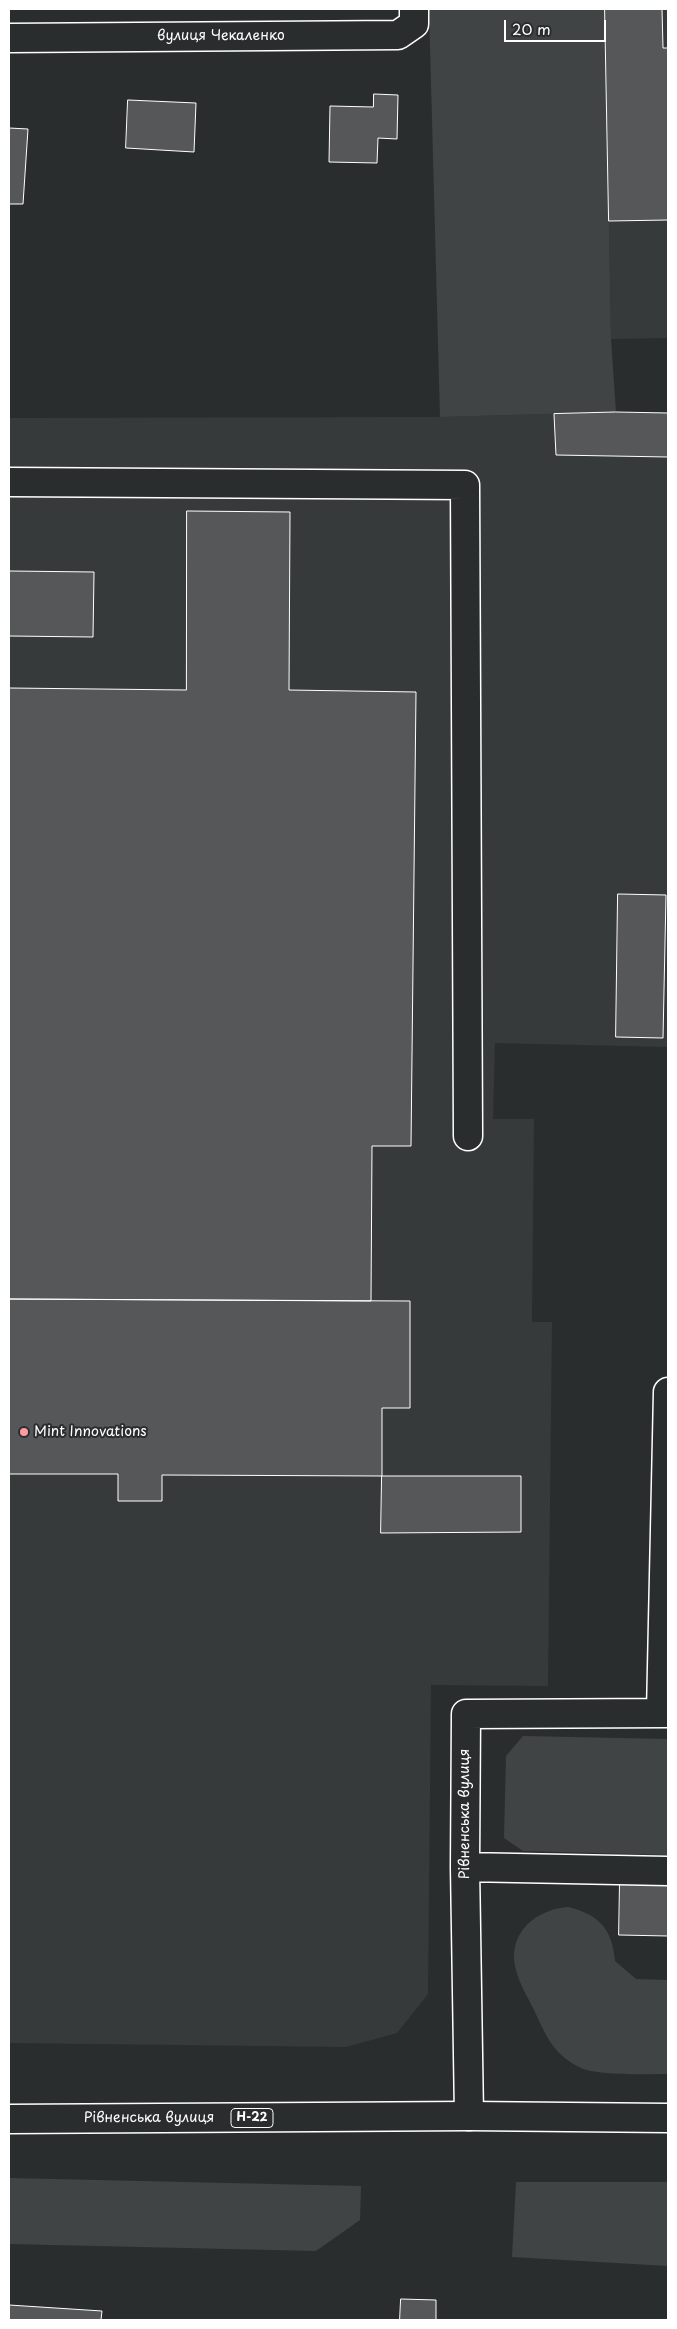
<!DOCTYPE html>
<meta charset="utf-8">
<style>
body{margin:0}
#map{position:relative;width:677px;height:2329px;overflow:hidden;background:#2a2d2e;font-family:"Playpen Sans",sans-serif}
canvas{display:block}
.frame{position:absolute;inset:0;border:10px solid #fff;pointer-events:none}
.scale{position:absolute;left:504px;top:20px;width:102px;height:22px;box-sizing:border-box;border:2px solid #fff;border-top:0;padding-left:6px;font-size:15px;line-height:18px;white-space:nowrap;color:#fff;-webkit-text-stroke:4px #2a2d2e;paint-order:stroke}
</style>
<div id="map">
<canvas width="677" height="2329"></canvas>
<div class="frame"></div>
<div class="scale">20 m</div>
</div>
<script>
const c = document.querySelector('canvas').getContext('2d');
c.lineJoin = 'round';
function fillPath(path, color) {
  c.fillStyle = color;
  c.fill(path, 'evenodd');
}
function trace(path, color, width, dash) {
  c.strokeStyle = color;
  c.lineWidth = width;
  c.lineCap = dash ? 'butt' : 'round';
  c.setLineDash(dash || []);
  c.stroke(path);
}
function label(font, color, halo, rows, align = 'center') {
  c.font = font + ' "Playpen Sans",sans-serif';
  c.lineWidth = 4;
  c.setLineDash([]);
  c.textBaseline = 'middle';
  c.strokeStyle = halo;
  c.fillStyle = color;
  for (const [text, x, y, turn = 0] of rows) {
    c.save();
    c.translate(x, y);
    c.rotate((+turn || 0) * Math.PI / 180);
    c.textAlign = isNaN(turn) ? turn : align;
    if (halo) c.strokeText(text, 0, 0);
    c.fillText(text, 0, 0);
    c.restore();
  }
}
fillPath(new Path2D(`
 M605,9H668V338L611,339Z
 M616,412L668,413V1047L495,1043L493,1119H534L532,1322H552L548,1686L431,1685L428,1994L397,2033L346,2047L9,2043V418L440,417Z`), '#373a3b');
fillPath(new Path2D(`
 M429,9H605L611,339L616,412L440,417Z
 M523,1736L668,1739V1855L523,1851L504,1838L506,1756Z
 M568,1907C600,1915 612,1929 615,1961L636,1979L668,1980V2074C648,2074 599,2076 581,2068C552,2054 546,2035 533,2008C527,1996 519,1983 516,1970C506,1934 536,1909 568,1907Z
 M9,2178L361,2186L360,2220L316,2251L9,2244Z
 M516,2182H668V2266L512,2257Z`), '#414445');
const building = new Path2D(`
 M605,9H662L663,48H668V220L609,221Z
 M374,94L398,95L397,139L378,138L377,163L329,162L330,106L373,107Z
 M128,100L196,103L194,152L126,148Z
 M9,128L28,129L23,204H9Z
 M616,412L668,413V457L556,455L554,414Z
 M187,511L290,512L289,690L416,692L411,1146H372L371,1301L9,1299V688L186,690Z
 M9,571L94,572L93,637L9,636Z
 M618,894L666,895L663,1038L616,1037Z
 M9,1299L410,1301V1408H382V1476L162,1475V1501H118V1474H9Z
 M382,1476H521V1532L381,1533Z
 M620,1878L668,1879V1936L619,1935Z
 M401,2299L436,2300V2320H400Z
 M9,2305L102,2311L101,2320H9Z`);
fillPath(building, '#555758');
trace(building, '#fff', 1);
const minor = new Path2D(`
 M9,38L398,35L414,24V9
 M9,482L465,485L468,1136
 M661,1713L668,1392
 M465,1867L668,1871
 M469,2116L465,1867L466,1714L668,1713`);
const major = new Path2D(`
 M9,2119L469,2116L668,2118`);
trace(minor, '#fff', 31);
trace(major, '#fff', 31);
trace(minor, '#2a2d2e', 28);
trace(major, '#2a2d2e', 28);
for (const [x, y, r, color] of [
 [24,1432,5,"#ff9aa2"]
]) {
  const dot = new Path2D();
  dot.arc(x, y, r, 0, 2 * Math.PI);
  c.fillStyle = color;
  c.fill(dot);
  trace(dot, '#2a2d2e', 2);
}
for (const [x, y, w] of [
 [252,2118,42]
]) {
  const box = new Path2D();
  box.roundRect(x - w / 2, y - 9.5, w, 19, 4);
  c.fillStyle = '#2a2d2e';
  c.fill(box);
  trace(box, '#fff', 1);
}
label('bold 12px', '#fff', null, [
 ["Н-22",252,2118]
]);
label('14px', '#fff', '#2a2d2e', [
 ["вулиця Чекаленко",221,36],
 ["Рівненська вулиця",465,1814,-90],
 ["Рівненська вулиця",149,2118]
]);
label('14px', '#fff', '#2a2d2e', [
 ["Mint Innovations",34,1432]
], 'left');
</script>
